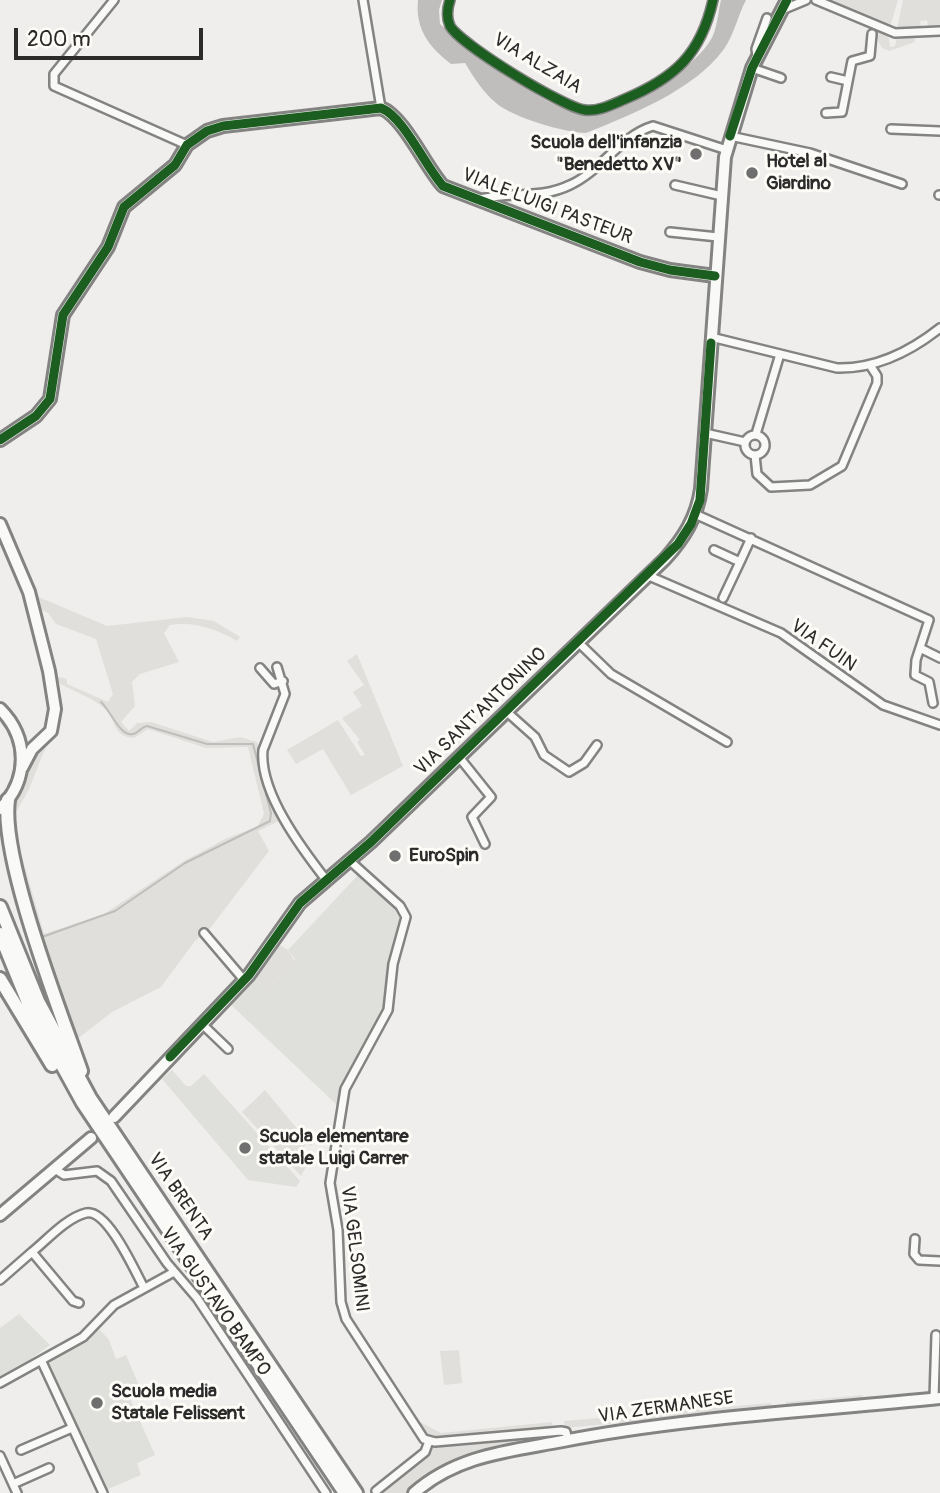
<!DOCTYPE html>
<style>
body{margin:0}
#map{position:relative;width:940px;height:1493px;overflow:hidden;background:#efeeec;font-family:Pangolin,sans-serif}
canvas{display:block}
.scale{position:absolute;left:14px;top:28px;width:189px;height:32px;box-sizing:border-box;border:4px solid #2b2b2b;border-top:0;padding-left:9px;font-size:21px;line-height:24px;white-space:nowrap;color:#2b2b2b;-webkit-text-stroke:5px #fdfcf7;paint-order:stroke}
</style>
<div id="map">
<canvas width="940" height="1493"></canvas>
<div class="scale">200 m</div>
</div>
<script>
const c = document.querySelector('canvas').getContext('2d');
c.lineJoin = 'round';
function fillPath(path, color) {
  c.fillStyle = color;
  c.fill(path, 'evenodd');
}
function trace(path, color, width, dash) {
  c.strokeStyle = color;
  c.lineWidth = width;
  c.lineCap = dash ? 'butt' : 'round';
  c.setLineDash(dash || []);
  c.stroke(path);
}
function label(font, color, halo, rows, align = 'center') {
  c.font = font + ' Pangolin,sans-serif';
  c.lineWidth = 6;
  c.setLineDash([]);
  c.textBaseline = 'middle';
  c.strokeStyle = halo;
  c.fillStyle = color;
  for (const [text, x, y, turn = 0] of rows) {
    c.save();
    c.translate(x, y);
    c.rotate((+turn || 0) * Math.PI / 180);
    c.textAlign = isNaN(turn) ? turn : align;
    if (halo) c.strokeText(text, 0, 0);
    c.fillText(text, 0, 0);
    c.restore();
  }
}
fillPath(new Path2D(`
 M358,875L394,907L400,920L391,953L384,1007L346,1076L337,1105L230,1004L255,978L267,990L280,976L283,979L295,959L288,950Z
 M172,1070L186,1086H191L204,1074L300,1181L296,1187L248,1180L162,1079Z
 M19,1314L50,1345L32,1358L34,1363L0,1380V1328Z
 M99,1329L109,1340L116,1359L126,1355L141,1390L129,1396L155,1455L137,1463L141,1475L106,1490L45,1363L81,1343Z`), '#dfdfdc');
fillPath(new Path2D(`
 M831,0H898L890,27Z
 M903,0H940V27L928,26L927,20L920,21L921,28L897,29Z
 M878,30L888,34L890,47L895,46L897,37L914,35L915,42L889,51L882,48L875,35Z
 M34,595L107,626L187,617L214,621L240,637L237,641C217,629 193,621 170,625L164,633L179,662L140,674L132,682L135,706L121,722L129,731L137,723L151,722L213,742L240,737L257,742L283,819L258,831L269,851L208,931L195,941L161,987L112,1012L76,1040L8,831L11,807L24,783L31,756L49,742C40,758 36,773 29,789C23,802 14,810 13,825L44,934L104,914L184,861L227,838L257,827L264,814L248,747L206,748L148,729L134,738C111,736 118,721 105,709C92,697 70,690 55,681V676L67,679V684L108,702L113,694L96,639L56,624L48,613L38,608Z
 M357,654L403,766L351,795L323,749L296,764L287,750L338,720L361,756L365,755L357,742L360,740L342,718L362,706L353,692L364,685L347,661Z
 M278,944L288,950L296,963L283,979L280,976L267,990L255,978Z
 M265,1090L303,1136L313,1144L311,1146L306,1144L299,1154L307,1165L301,1176L242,1112Z
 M459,1350L462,1383L444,1385L440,1351Z
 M863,1395L860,1402L786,1408V1402Z
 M771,1403L772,1409L565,1428L564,1421Z
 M420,1422L441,1433L552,1422L553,1429L434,1439L424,1435L414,1423Z
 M555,1435L463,1458L430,1475L407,1493H376L437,1445Z`), '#e0dfdc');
fillPath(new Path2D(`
 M418,0H442L439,10L440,24C453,36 466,42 479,52C505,70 542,105 573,111C614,120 688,75 710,41C717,31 718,12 721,0H746C738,15 734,35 724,49C694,90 631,115 586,133C565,133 512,117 496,103C483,92 474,78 465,63L451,64C429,47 415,29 418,0Z`), '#bfbebc');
trace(new Path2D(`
 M42,937L115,911L185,863L270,821L271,813L253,744H207L147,726C140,727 139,733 133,734C120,737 111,711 101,702`), '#bfbebc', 2);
const street = new Path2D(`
 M114,0L54,74V86L187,145
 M363,0L381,108
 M450,0C447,9 446,17 450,26C460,44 564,108 585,110C598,112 613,104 625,99C675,78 701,54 713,0
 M816,0L895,33L940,31
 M782,10L806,0
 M757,56L756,49L767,18
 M752,68L781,78
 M831,77L848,81
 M826,113L842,112L852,61L870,56L872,34
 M891,129L940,131
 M730,136L810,153L902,184
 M675,185L722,196
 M939,195H940
 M480,199C510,191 539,200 570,185C601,171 620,136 653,126L727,150
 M670,232L718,237
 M711,337L837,368C875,369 911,351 940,328
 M705,433L745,442
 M756,434L780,354
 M745 445a10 10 0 1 1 20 0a10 10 0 1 1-20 0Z
 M755,455L757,474L771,487L810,485L842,466L877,383V376L870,365
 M695,514L929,620L916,660L915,675L929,682L933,703
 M714,550L740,562L751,538
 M649,576L781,633L883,705L940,725
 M723,598L740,562
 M579,643L611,674L727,742
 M920,648L940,658
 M277,667L285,694L263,750C259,792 302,849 327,881
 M260,668L274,684L283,681
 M507,712L535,737L544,755L569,772L584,763L597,745
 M459,757L491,797L472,817L485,844
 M350,861L400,906L406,917L393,964L388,1010L345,1089L330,1183L338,1230L341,1302L346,1319L424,1439L435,1442L561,1431L566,1432L568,1440
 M204,933L244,980
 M202,1024L228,1049
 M55,1169L64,1175L97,1171L111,1181L167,1263L197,1298L326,1493
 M915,1239L914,1254L919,1260L940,1261
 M32,1252C47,1240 66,1218 86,1213C107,1208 135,1271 144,1288
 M0,1280L32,1252L73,1301L79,1303
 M42,1362L103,1493
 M0,1383L83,1337L114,1305L174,1272
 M934,1398L936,1335
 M21,1450L72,1428
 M0,1456L17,1493
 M13,1484L49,1468
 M376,1491L425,1452L429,1441`);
const secondary = new Path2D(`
 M0,440L36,416L50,399L63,315L108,247L124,207L175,165L187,145L207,131L223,126L381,108C404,117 425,166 443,186L640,262L670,270L715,276
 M0,524L29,592L49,671L55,709L51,731L32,749L22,768
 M0,709C29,738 29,780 0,809
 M114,1117L249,975L300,903L371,842L665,559C684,538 697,517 701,489L725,157L752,68L787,0
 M0,1215L91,1138
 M414,1493C457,1455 510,1451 563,1441C688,1417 814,1411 940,1398`);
const highway = new Path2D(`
 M8,800C0,858 60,1011 81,1071
 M0,907L38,1001L90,1098L356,1493
 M0,934L29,1005L83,1103L345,1493
 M0,979L52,1065`);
trace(street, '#838382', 12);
trace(secondary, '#838382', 16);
trace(highway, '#838382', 18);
trace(street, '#f9f9f7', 7);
trace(secondary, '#f9f9f7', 10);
trace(highway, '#f9f9f7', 12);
trace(new Path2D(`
 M450,0C447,9 446,17 450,26C460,44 564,108 585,110C598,112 613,104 625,99C675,78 701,54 713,0
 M730,136L752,68L787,0
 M0,440L36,416L50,399L63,315L108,247L124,207L175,165L187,145L207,131L223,126L381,108C404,117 425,166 443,186L640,262L670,270L715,276
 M170,1057L249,975L300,903L371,842L678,544L691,524L700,500L711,343`), '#1b5e20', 9);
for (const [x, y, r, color] of [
 [696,154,7,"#706f6f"],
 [752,173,7,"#706f6f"],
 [395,856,7,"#706f6f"],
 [245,1148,7,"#706f6f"],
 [97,1403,7,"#706f6f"]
]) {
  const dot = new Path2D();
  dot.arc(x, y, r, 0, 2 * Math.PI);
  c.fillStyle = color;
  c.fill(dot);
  trace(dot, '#fdfcf7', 2.5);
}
label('19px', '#2b2b2b', '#fdfcf7', [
 ["VIA ALZAIA",537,64,31],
 ["VIALE LUIGI PASTEUR",547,207,21],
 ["VIA FUIN",823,646,35],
 ["VIA SANT'ANTONINO",481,712,-44],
 ["VIA BRENTA",180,1197,56],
 ["VIA GELSOMINI",354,1249,83],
 ["VIA GUSTAVO BAMPO",215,1302,55],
 ["VIA ZERMANESE",666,1408,-8]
]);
label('bold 19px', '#2b2b2b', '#fdfcf7', [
 ["Scuola dell'infanzia",682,143,"right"],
 ["\"Benedetto XV\"",682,165,"right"],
 ["Hotel al",766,162],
 ["Giardino",766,184],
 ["EuroSpin",409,856],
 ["Scuola elementare",259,1137],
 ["statale Luigi Carrer",259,1159],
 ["Scuola media",111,1392],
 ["Statale Felissent",111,1414]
], 'left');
</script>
